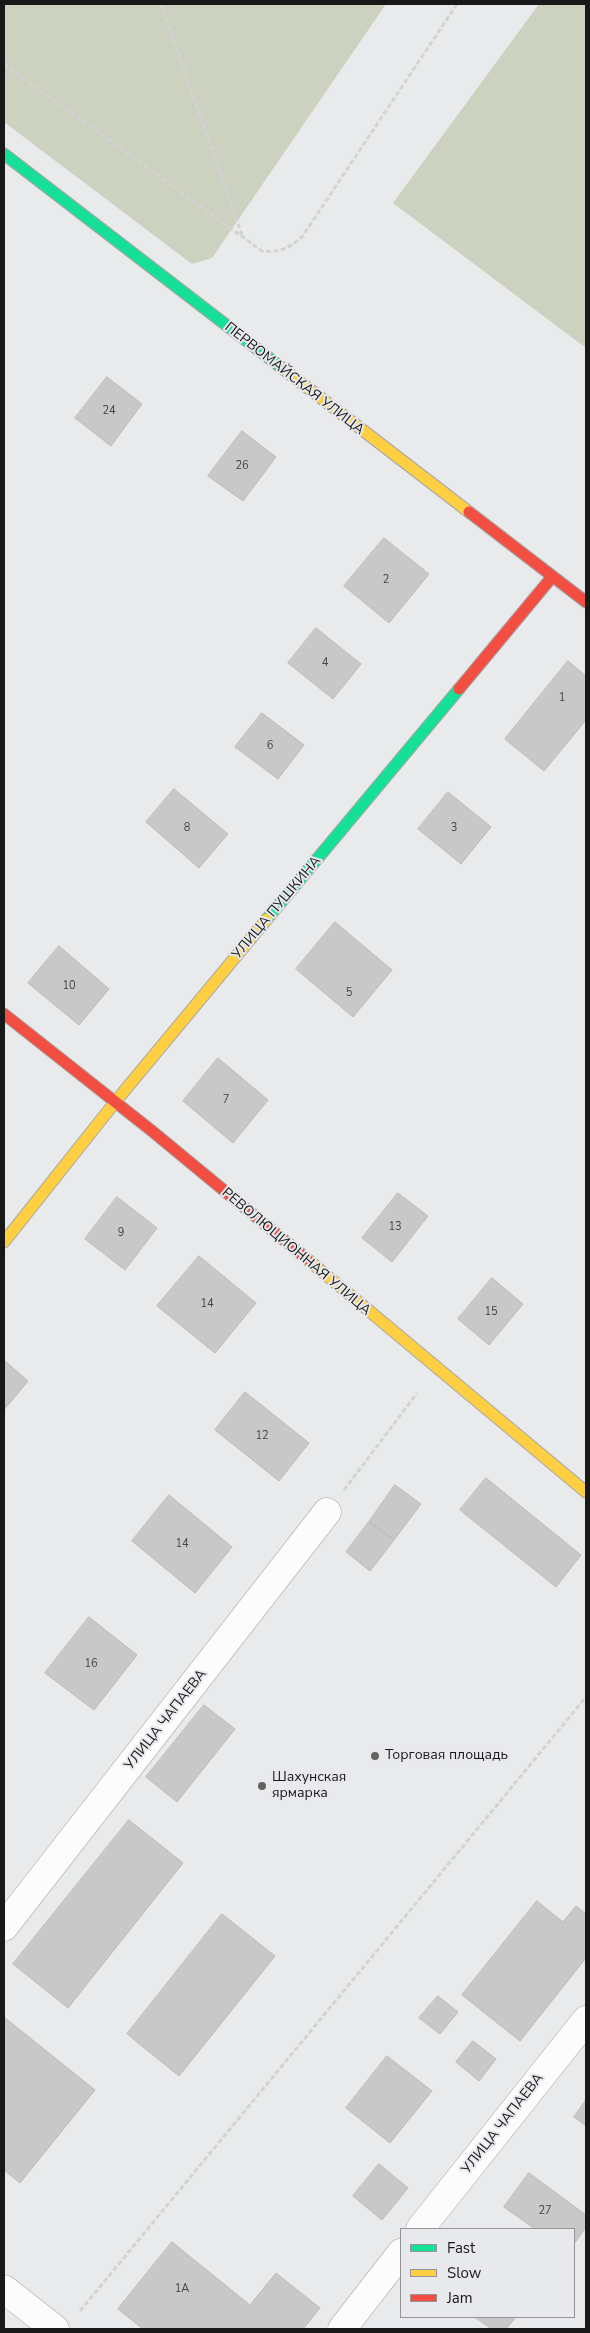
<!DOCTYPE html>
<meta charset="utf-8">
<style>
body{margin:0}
#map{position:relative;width:590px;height:2333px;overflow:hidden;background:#e9eaeb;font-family:"Nunito Sans",sans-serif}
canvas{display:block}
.frame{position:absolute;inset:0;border:5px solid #181819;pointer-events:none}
.legend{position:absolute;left:400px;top:2228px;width:175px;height:90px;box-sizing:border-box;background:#e8e9ec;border:1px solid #959598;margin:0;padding:6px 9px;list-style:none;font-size:15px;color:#181819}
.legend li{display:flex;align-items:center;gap:10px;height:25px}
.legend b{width:25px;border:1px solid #959598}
</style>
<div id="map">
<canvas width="590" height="2333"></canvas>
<div class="frame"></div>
<ul class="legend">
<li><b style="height:6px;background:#16e098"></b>Fast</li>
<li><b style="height:6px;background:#ffcf43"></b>Slow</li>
<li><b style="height:6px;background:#f24e42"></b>Jam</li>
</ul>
</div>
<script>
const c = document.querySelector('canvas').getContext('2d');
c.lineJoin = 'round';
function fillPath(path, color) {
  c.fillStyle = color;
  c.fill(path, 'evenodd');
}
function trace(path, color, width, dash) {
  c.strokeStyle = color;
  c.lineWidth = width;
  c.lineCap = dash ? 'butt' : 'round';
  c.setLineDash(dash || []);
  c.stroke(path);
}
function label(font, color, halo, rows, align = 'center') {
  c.font = font + ' "Nunito Sans",sans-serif';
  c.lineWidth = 4;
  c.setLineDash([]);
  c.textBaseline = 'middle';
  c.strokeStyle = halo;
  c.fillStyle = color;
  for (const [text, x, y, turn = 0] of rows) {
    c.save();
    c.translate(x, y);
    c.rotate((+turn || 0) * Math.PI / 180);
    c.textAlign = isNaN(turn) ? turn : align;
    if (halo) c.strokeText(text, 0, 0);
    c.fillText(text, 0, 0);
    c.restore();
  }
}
fillPath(new Path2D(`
 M4,4H386L212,258L192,264L4,122Z
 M539,4H586V348L393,203Z`), '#ccd1c0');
const building = new Path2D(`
 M107,377L142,404L111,446L75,418Z
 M242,431L276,457L243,501L208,476Z
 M384,538L429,574L389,623L344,586Z
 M316,628L361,664L333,699L288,663Z
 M568,661L586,676V720L544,771L505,739Z
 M262,713L304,745L278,779L235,747Z
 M174,789L228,834L199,868L146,822Z
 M448,792L491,827L461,864L418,829Z
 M335,922L392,970L353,1017L296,969Z
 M59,946L109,989L79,1025L28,983Z
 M218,1058L268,1100L233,1143L183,1101Z
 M398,1193L428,1216L392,1262L362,1238Z
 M117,1197L157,1228L125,1270L85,1239Z
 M199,1256L256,1303L215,1353L157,1306Z
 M492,1278L523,1304L489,1345L458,1319Z
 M4,1360L28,1381L4,1410Z
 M245,1392L309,1443L279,1481L215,1430Z
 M486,1478L581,1555L556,1587L460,1510Z
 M395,1485L421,1504L394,1540L369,1522Z
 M169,1495L232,1547L195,1593L132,1541Z
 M369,1522L394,1540L370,1571L346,1552Z
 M89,1617L137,1655L94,1710L45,1673Z
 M204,1705L235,1729L177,1802L146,1777Z
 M129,1820L183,1863L68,2008L13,1964Z
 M537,1901L563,1922L576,1906L586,1914V1958L520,2041L462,1995Z
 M222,1914L275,1956L179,2076L127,2034Z
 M438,1996L458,2012L440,2034L419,2018Z
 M4,2017L95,2090L20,2183L4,2170Z
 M473,2041L496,2059L479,2081L456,2062Z
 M387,2056L432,2091L390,2143L346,2108Z
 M586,2100V2126L574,2117Z
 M379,2164L408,2188L382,2220L353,2196Z
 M529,2173L586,2215V2227L574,2244V2229H535L504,2207Z
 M172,2242L250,2305L276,2273L320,2308L303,2329H143L118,2309Z
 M475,2317H516L506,2329H492Z`);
fillPath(building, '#c8c8c9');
trace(building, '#bababb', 1);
const street = new Path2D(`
 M4,1927L327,1512
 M420,2229L586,2020
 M4,2289L55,2329
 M342,2329L401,2253`);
const fast = new Path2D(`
 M4,154L282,368
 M267,919L459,689`);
const slow = new Path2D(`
 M282,368L469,512
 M4,1242L116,1101L267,919
 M307,1259L586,1492`);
const jam = new Path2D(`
 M469,512L586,602
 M459,689L552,577
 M4,1014L152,1131L307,1259`);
trace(street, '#a6a7a8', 29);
trace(fast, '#a6a7a8', 13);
trace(slow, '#a6a7a8', 13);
trace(jam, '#a6a7a8', 13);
trace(new Path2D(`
 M161,4L242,235
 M4,64L262,251C280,253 289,248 302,237L457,4
 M344,1490L417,1393
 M80,2311L586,1697`), '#d2d3d3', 3, [5, 2.5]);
trace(street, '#fcfcfc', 28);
trace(fast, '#16e098', 11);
trace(slow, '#ffcf43', 11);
trace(jam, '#f24e42', 11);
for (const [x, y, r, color] of [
 [375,1756,5,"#616262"],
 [262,1786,5,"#616262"]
]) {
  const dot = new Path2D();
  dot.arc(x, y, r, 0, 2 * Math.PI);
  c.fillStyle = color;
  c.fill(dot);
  trace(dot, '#e8e9ec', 2);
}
label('11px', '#444445', null, [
 ["24",109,411],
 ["26",242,466],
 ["2",386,580],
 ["4",325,663],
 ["1",562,698],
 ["6",270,746],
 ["8",187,828],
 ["3",454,828],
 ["10",69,986],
 ["5",349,993],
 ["7",226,1100],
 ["13",395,1227],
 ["9",121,1233],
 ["14",207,1304],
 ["15",491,1312],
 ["12",262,1436],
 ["14",182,1544],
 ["16",91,1664],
 ["27",545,2211],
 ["1А",182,2289]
]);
label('14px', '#181819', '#e8e9ec', [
 ["ПЕРВОМАЙСКАЯ УЛИЦА",294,379,38],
 ["УЛИЦА ПУШКИНА",277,908,-50],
 ["РЕВОЛЮЦИОННАЯ УЛИЦА",296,1252,40],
 ["УЛИЦА ЧАПАЕВА",166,1720,-52],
 ["УЛИЦА ЧАПАЕВА",503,2124,-52]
]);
label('14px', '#181819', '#e8e9ec', [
 ["Торговая площадь",385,1756],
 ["Шахунская",272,1778],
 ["ярмарка",272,1794]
], 'left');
</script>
